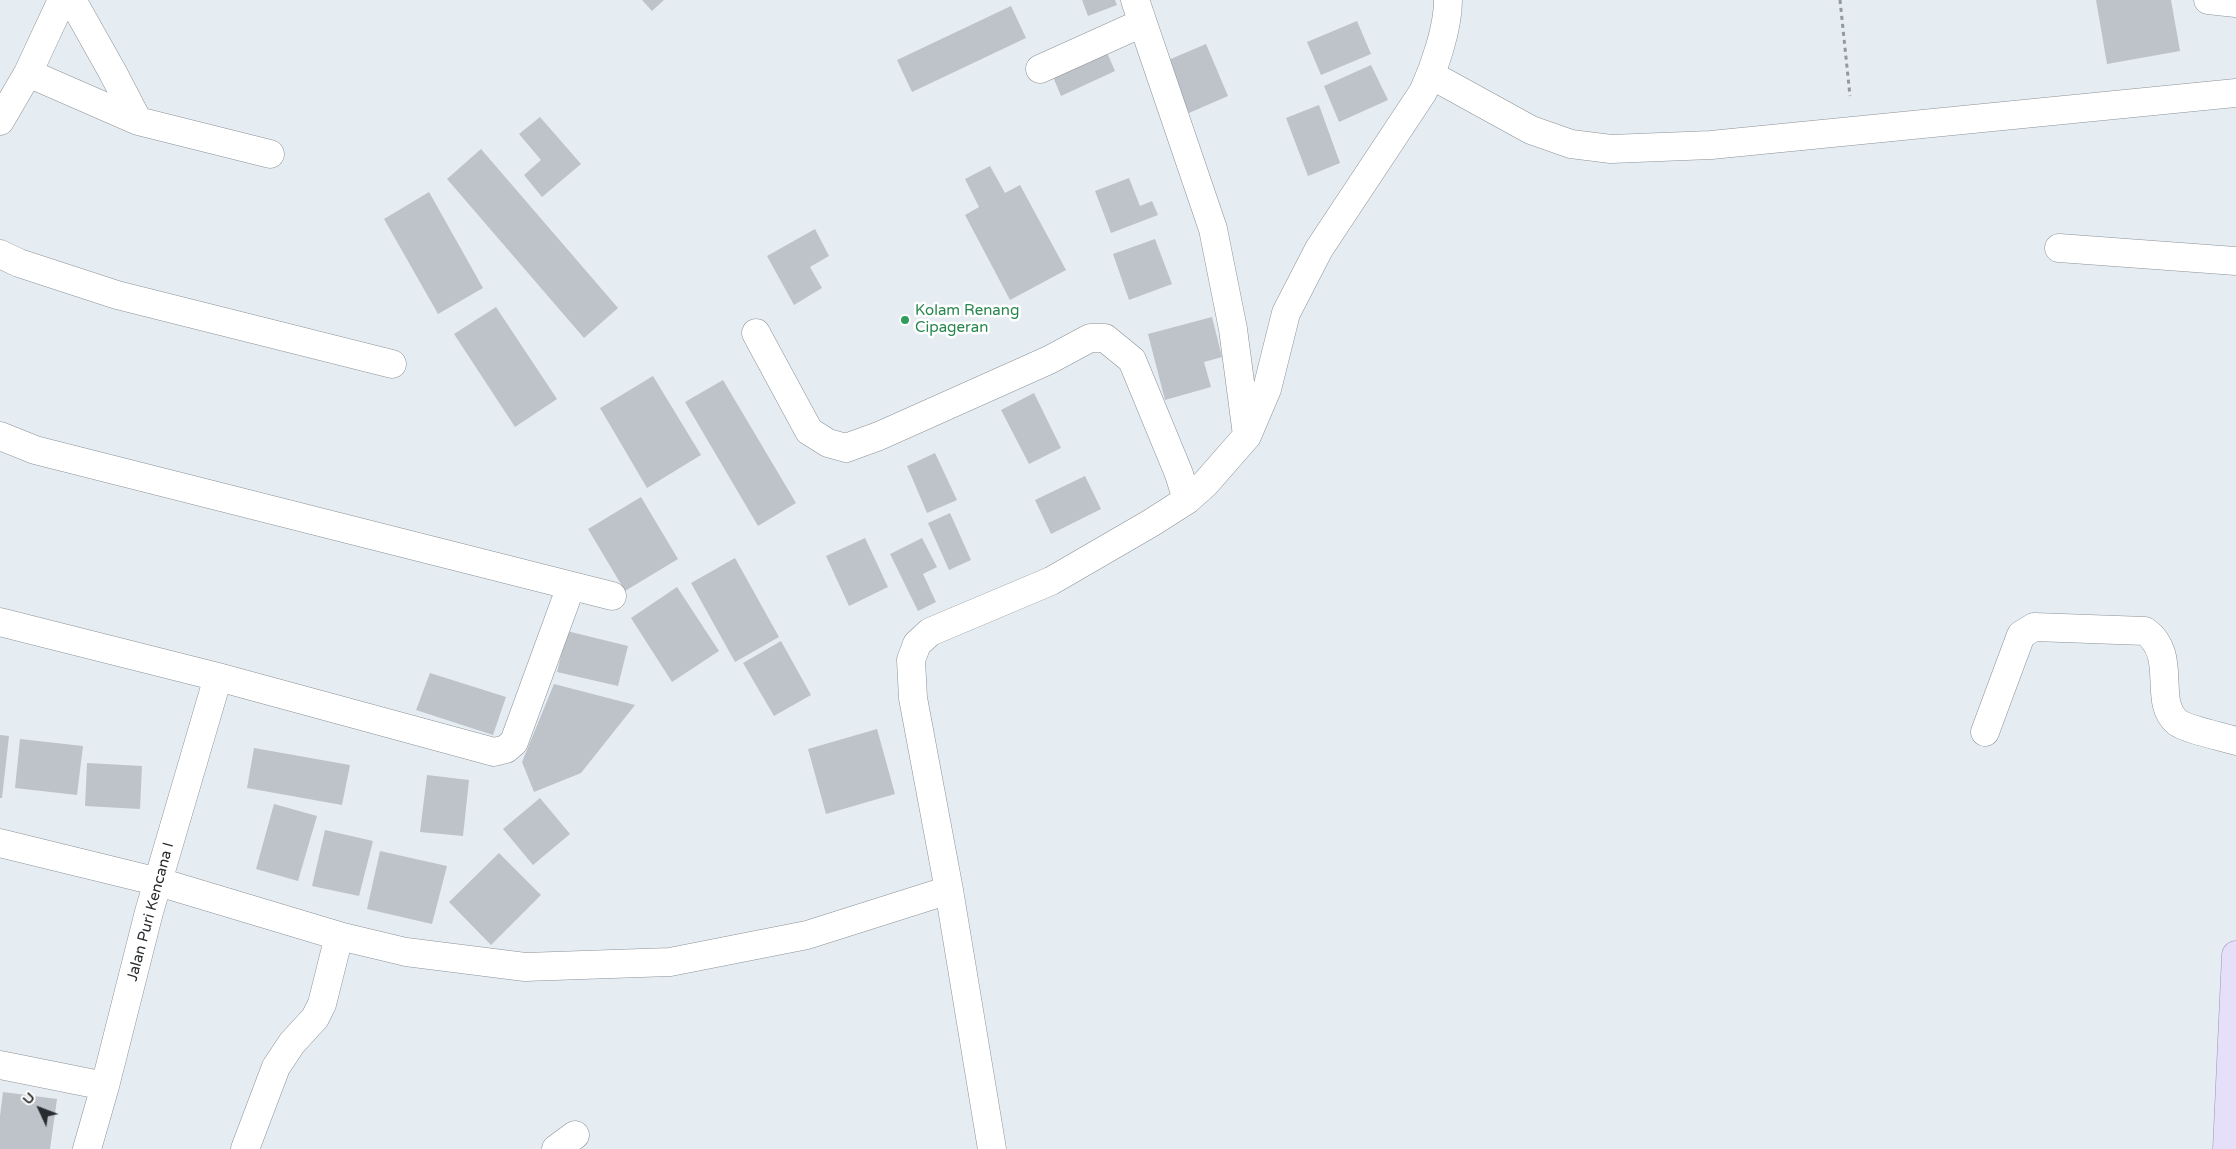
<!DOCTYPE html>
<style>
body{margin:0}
#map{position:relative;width:2236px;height:1149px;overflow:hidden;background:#e6edf2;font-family:"Varela Round",sans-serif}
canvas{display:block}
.north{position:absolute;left:15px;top:1084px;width:50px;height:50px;-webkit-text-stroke:4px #fff;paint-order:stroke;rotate:313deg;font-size:14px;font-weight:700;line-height:20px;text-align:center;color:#292c2e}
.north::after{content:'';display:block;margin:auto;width:18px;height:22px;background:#292c2e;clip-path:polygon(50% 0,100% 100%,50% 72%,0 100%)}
</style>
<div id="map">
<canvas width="2236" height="1149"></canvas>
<div class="north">U</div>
</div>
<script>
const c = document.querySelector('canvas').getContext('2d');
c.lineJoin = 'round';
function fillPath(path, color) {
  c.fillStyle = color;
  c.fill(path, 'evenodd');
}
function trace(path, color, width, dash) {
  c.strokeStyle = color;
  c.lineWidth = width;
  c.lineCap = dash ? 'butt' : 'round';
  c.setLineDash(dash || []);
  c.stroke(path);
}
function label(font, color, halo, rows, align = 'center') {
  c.font = font + ' "Varela Round",sans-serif';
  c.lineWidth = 5;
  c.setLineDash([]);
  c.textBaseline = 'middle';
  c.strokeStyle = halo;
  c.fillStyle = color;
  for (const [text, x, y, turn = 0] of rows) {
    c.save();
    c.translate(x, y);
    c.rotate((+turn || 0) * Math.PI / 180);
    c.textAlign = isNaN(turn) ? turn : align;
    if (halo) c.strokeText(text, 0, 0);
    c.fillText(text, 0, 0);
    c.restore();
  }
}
fillPath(new Path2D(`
 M642,0H664L652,11Z
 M1082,0H1115L1117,5L1088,16Z
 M2096,0H2171L2180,51L2107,64Z
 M1011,6L1026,38L912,92L897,60Z
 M1357,21L1371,54L1321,75L1307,42Z
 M1206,44L1228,96L1189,113L1166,61Z
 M1105,48L1115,71L1061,96L1051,72Z
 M1371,65L1388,100L1339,122L1324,86Z
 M1319,105L1340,163L1308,176L1286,118Z
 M540,117L581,164L542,197L524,175L541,160L519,134Z
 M481,149L618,308L584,338L447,179Z
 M990,166L1005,193L1020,185L1066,270L1010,300L965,215L979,207L965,179Z
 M1129,178L1140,206L1152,201L1158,215L1111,233L1095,191Z
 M429,192L483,288L438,314L384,219Z
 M815,229L829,256L810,267L822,288L794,305L767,256Z
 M1155,239L1172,284L1129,300L1113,254Z
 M496,307L557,399L515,427L454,334Z
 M1212,317L1222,357L1204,362L1211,387L1165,400L1148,334Z
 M653,376L701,455L647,488L600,408Z
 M723,380L796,503L758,526L685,402Z
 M1034,393L1061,448L1029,464L1001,410Z
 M935,453L957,500L927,513L907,466Z
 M1085,476L1101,509L1051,534L1035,500Z
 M641,497L678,559L625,591L588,529Z
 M950,513L971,560L949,570L928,523Z
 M865,538L888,587L849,606L826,556Z
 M922,538L937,567L923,574L936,602L918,611L890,554Z
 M735,558L779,637L735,662L691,583Z
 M677,587L719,651L672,682L631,618Z
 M567,631L628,646L618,686L557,672Z
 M781,641L811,695L774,716L743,663Z
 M430,673L506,697L493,735L416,710Z
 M554,684L635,705L581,773L534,792L522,762Z
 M877,729L895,794L826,814L808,749Z
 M0,735L9,736L2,798H0Z
 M20,739L83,746L77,795L15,788Z
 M254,748L350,765L342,805L247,788Z
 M87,763L142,766L140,809L85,806Z
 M427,775L469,780L463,836L420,832Z
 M540,798L570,834L533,865L503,829Z
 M274,804L317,816L298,881L256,869Z
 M325,830L373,841L359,896L312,886Z
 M380,851L447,866L432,924L367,909Z
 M499,853L541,895L491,945L449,902Z
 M3,1092L57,1099L50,1149H0V1116Z`), '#bdc3c8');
const minor = new Path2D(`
 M72,0L112,71L138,121
 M1135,0L1213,229L1233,329L1247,435
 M2208,0L2236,3
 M1040,69L1142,23
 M28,73L138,121L270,154
 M1431,75L1531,130L1571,144L1611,149L1711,145L2236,93
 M0,121L28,73L62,0
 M2059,248L2236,261
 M0,254L19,263L117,295L392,364
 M756,333L809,431L828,443L846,448L879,436L1049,360L1090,338H1105L1132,360L1179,474L1187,500
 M0,436L35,450L612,596
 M0,622L218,677L494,752L506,749L514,742L571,586
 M1985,732L2021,635L2034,627L2145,631C2179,655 2152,701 2177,722C2185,729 2224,737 2236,741
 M0,843L159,882L339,936L406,952L525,967L670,962L807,935L949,890
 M0,1065L105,1086
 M87,1149L105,1086L149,912L218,677
 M245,1149L276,1067L292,1043L315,1018L322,1004L339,936
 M556,1149L575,1135
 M992,1149L949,890L913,698L911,660L917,644L930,632L1051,581L1151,523L1187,500L1205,484L1247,436L1267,389L1286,313L1319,249L1423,92C1435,66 1448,28 1448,0`);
const major = new Path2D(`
 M2227,1149L2236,955`);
trace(minor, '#8b9196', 29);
trace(major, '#9992b0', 29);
trace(new Path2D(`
 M1840,0L1850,96`), '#93989b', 3, [4, 4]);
trace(minor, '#fff', 28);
trace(major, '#e6dffa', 28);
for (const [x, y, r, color] of [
 [905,320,5,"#2e9e5b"]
]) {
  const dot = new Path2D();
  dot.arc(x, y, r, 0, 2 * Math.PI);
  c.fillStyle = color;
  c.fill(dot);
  trace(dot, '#fff', 2);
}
label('15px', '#27864d', '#fff', [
 ["Kolam Renang",915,311],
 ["Cipageran",915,328]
], 'left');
label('15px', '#292c2e', '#fff', [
 ["Jalan Puri Kencana I",151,912,-75]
]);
</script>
